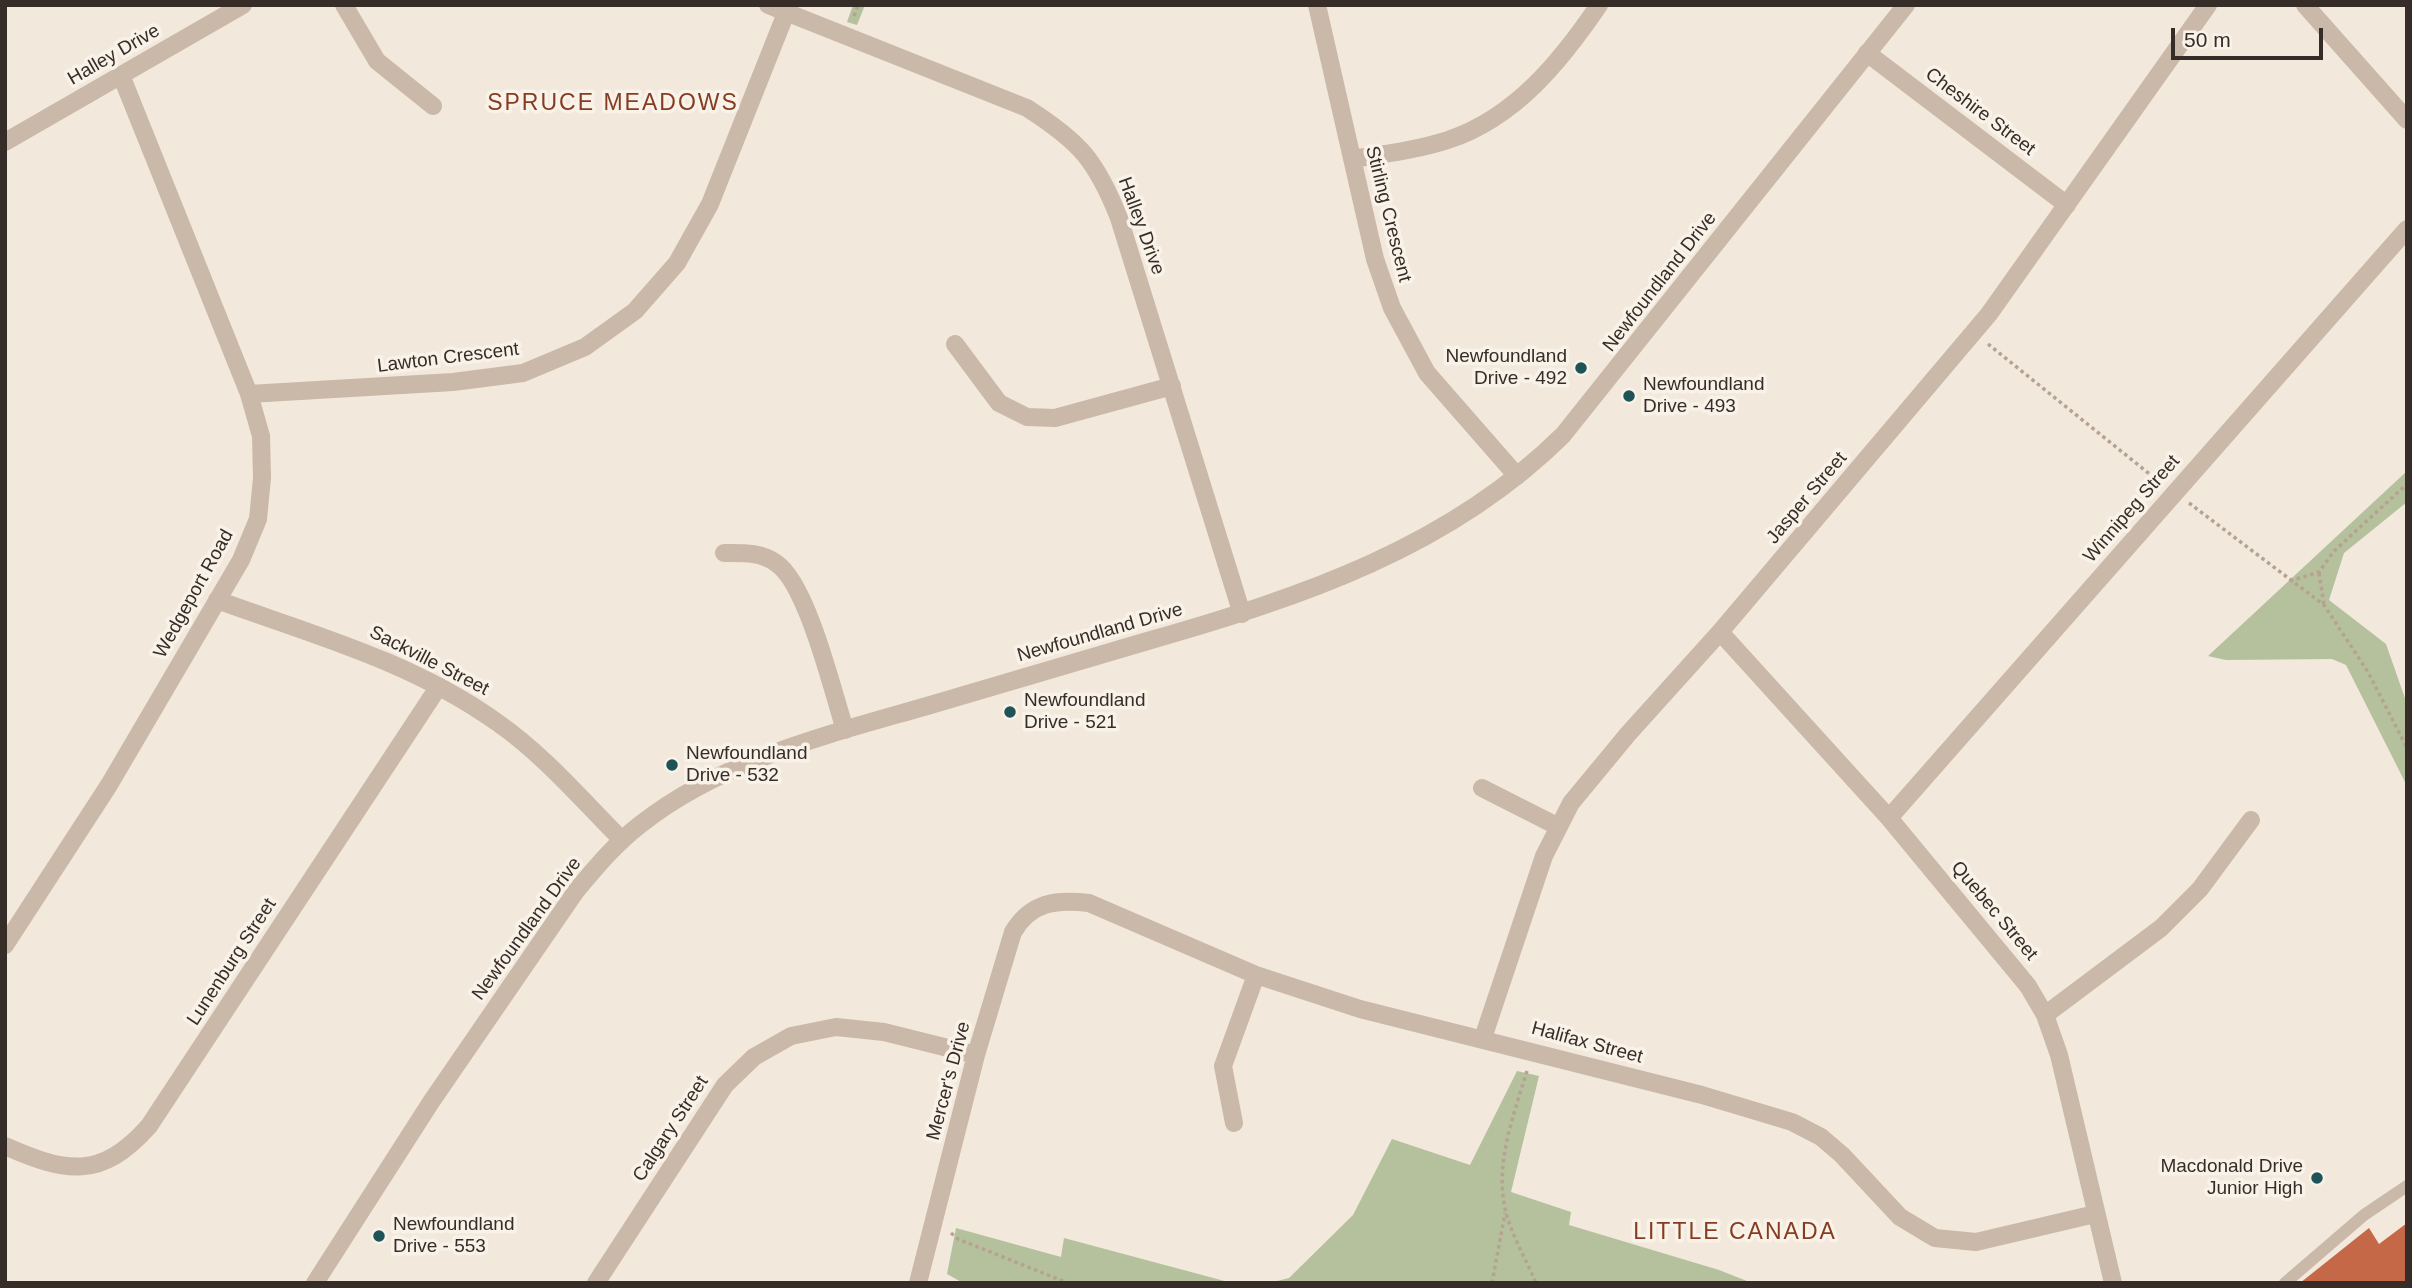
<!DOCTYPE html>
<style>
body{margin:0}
#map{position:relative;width:2412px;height:1288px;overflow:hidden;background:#f2e8dc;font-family:Helvetica,sans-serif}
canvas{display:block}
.frame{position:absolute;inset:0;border:7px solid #372d28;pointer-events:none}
.scale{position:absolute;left:2171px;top:28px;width:152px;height:32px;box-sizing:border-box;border:4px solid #372d28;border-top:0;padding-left:9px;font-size:21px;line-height:24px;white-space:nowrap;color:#372d28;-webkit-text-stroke:5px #f9f2e8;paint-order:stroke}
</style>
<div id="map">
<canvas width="2412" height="1288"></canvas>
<div class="frame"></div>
<div class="scale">50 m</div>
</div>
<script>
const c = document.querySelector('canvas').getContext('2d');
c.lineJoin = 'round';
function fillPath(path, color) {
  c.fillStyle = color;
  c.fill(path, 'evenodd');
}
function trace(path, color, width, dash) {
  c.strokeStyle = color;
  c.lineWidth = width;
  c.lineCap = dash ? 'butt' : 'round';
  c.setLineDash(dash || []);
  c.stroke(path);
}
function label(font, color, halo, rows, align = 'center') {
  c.font = font + ' Helvetica,sans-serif';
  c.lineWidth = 7;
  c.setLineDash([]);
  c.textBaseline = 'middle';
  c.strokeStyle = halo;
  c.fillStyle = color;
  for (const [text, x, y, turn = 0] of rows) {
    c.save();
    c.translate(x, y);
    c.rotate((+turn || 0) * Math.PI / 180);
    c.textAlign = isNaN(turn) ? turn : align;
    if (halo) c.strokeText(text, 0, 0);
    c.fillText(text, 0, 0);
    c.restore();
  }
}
fillPath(new Path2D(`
 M853,5H865L857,25L847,22Z
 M2407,471V502L2344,553L2329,600L2386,644L2407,704V786L2346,665L2332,659L2226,660L2208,656Z
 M1517,1071L1539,1076L1511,1192L1571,1212L1569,1225L1719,1270L1752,1283H1269L1289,1278L1353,1215L1392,1139L1470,1165Z
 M956,1228L1061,1257L1064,1238L1232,1283H963L947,1274Z`), '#b4c19c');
fillPath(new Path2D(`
 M2407,1223V1283H2300L2369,1228L2379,1244Z`), '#c56847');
trace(new Path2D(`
 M854,16L858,5
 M1988,344L2157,480
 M2189,503L2324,605L2368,672L2407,748
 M2319,573L2324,605
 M2290,581L2319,572L2334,551L2407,484
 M1527,1071C1514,1114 1495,1162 1505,1208C1510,1233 1526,1259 1536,1283
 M951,1233L958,1239L1068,1283
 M1492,1283L1505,1213`), '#b6a292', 3.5, [3.5, 3.5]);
trace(new Path2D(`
 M2285,1283L2364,1215L2407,1186`), '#cab8a8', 12);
trace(new Path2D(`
 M344,5L377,61L433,106
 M768,5L1027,108C1080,142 1096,160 1119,218L1242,614
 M1317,5L1375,259L1392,308L1427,373L1517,476
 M2305,5L2407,120
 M1867,53L2067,205
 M5,142L243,5
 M1352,159C1384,154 1417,150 1448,140C1515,118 1561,61 1599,5
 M955,344L999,403L1027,417L1055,418L1172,386
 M249,394L453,382L523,373L585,347L635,311L677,263L710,204L786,13
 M724,553C743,553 761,552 776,563C807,583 833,692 845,730
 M217,600C314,635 413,662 498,723C544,755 583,801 622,840
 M1720,632L1889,818L2028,986L2045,1015L2059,1055L2113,1283
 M1482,788L1557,826
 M1889,818L2407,229
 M5,945L109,785L241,560L258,519L262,478L261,436L249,394L121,75
 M2045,1015L2161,928L2200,889L2251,820
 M1483,1038L1544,856L1571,803L1628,734L1720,632L1989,314L2208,5
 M1234,1123L1223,1066L1256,975
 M5,1146C66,1173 101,1180 149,1126L439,686
 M596,1283L725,1085L754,1057L791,1036L836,1027L884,1032L976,1055
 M918,1283L976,1055L1013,932C1031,902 1056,899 1089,903L1256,975L1360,1009L1702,1095L1792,1122L1821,1137L1842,1155L1900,1217L1935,1238L1976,1242L2095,1214`), '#cab8a8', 18);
trace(new Path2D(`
 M315,1283L431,1102L576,891C596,867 616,843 641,824C722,760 830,734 927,706C1001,684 1076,662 1151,640C1301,597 1449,548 1563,435L1906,5`), '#cab8a8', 18);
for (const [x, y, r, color] of [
 [1581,368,7,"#1e5358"],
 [1629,396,7,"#1e5358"],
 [1010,712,7,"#1e5358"],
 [672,765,7,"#1e5358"],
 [2317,1178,7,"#1e5358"],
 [379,1236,7,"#1e5358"]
]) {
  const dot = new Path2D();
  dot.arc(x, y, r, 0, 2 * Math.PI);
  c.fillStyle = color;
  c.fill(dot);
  trace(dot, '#f9f2e8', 2.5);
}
label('19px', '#372d28', '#f9f2e8', [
 ["Halley Drive",114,55,-30],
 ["Cheshire Street",1980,112,37],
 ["Stirling Crescent",1388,214,76],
 ["Halley Drive",1141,226,70],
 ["Newfoundland Drive",1660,282,-52],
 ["Lawton Crescent",448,358,-7],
 ["Jasper Street",1807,498,-50],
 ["Winnipeg Street",2132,509,-49],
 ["Wedgeport Road",194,594,-61],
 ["Newfoundland Drive",1100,633,-16],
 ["Sackville Street",429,661,27],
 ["Quebec Street",1994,911,50],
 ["Newfoundland Drive",527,929,-54],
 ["Lunenburg Street",232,962,-57],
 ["Halifax Street",1587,1043,15],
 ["Mercer's Drive",949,1081,-75],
 ["Calgary Street",671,1129,-57]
]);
label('19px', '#372d28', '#f9f2e8', [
 ["Newfoundland",1567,357,"right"],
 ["Drive - 492",1567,379,"right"],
 ["Newfoundland",1643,385],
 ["Drive - 493",1643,407],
 ["Newfoundland",1024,701],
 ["Drive - 521",1024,723],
 ["Newfoundland",686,754],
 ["Drive - 532",686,776],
 ["Macdonald Drive",2303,1167,"right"],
 ["Junior High",2303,1189,"right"],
 ["Newfoundland",393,1225],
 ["Drive - 553",393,1247]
], 'left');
c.letterSpacing = '2px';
label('23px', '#853c21', '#f9f2e8', [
 ["SPRUCE MEADOWS",613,104],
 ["LITTLE CANADA",1735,1233]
]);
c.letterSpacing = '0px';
</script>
